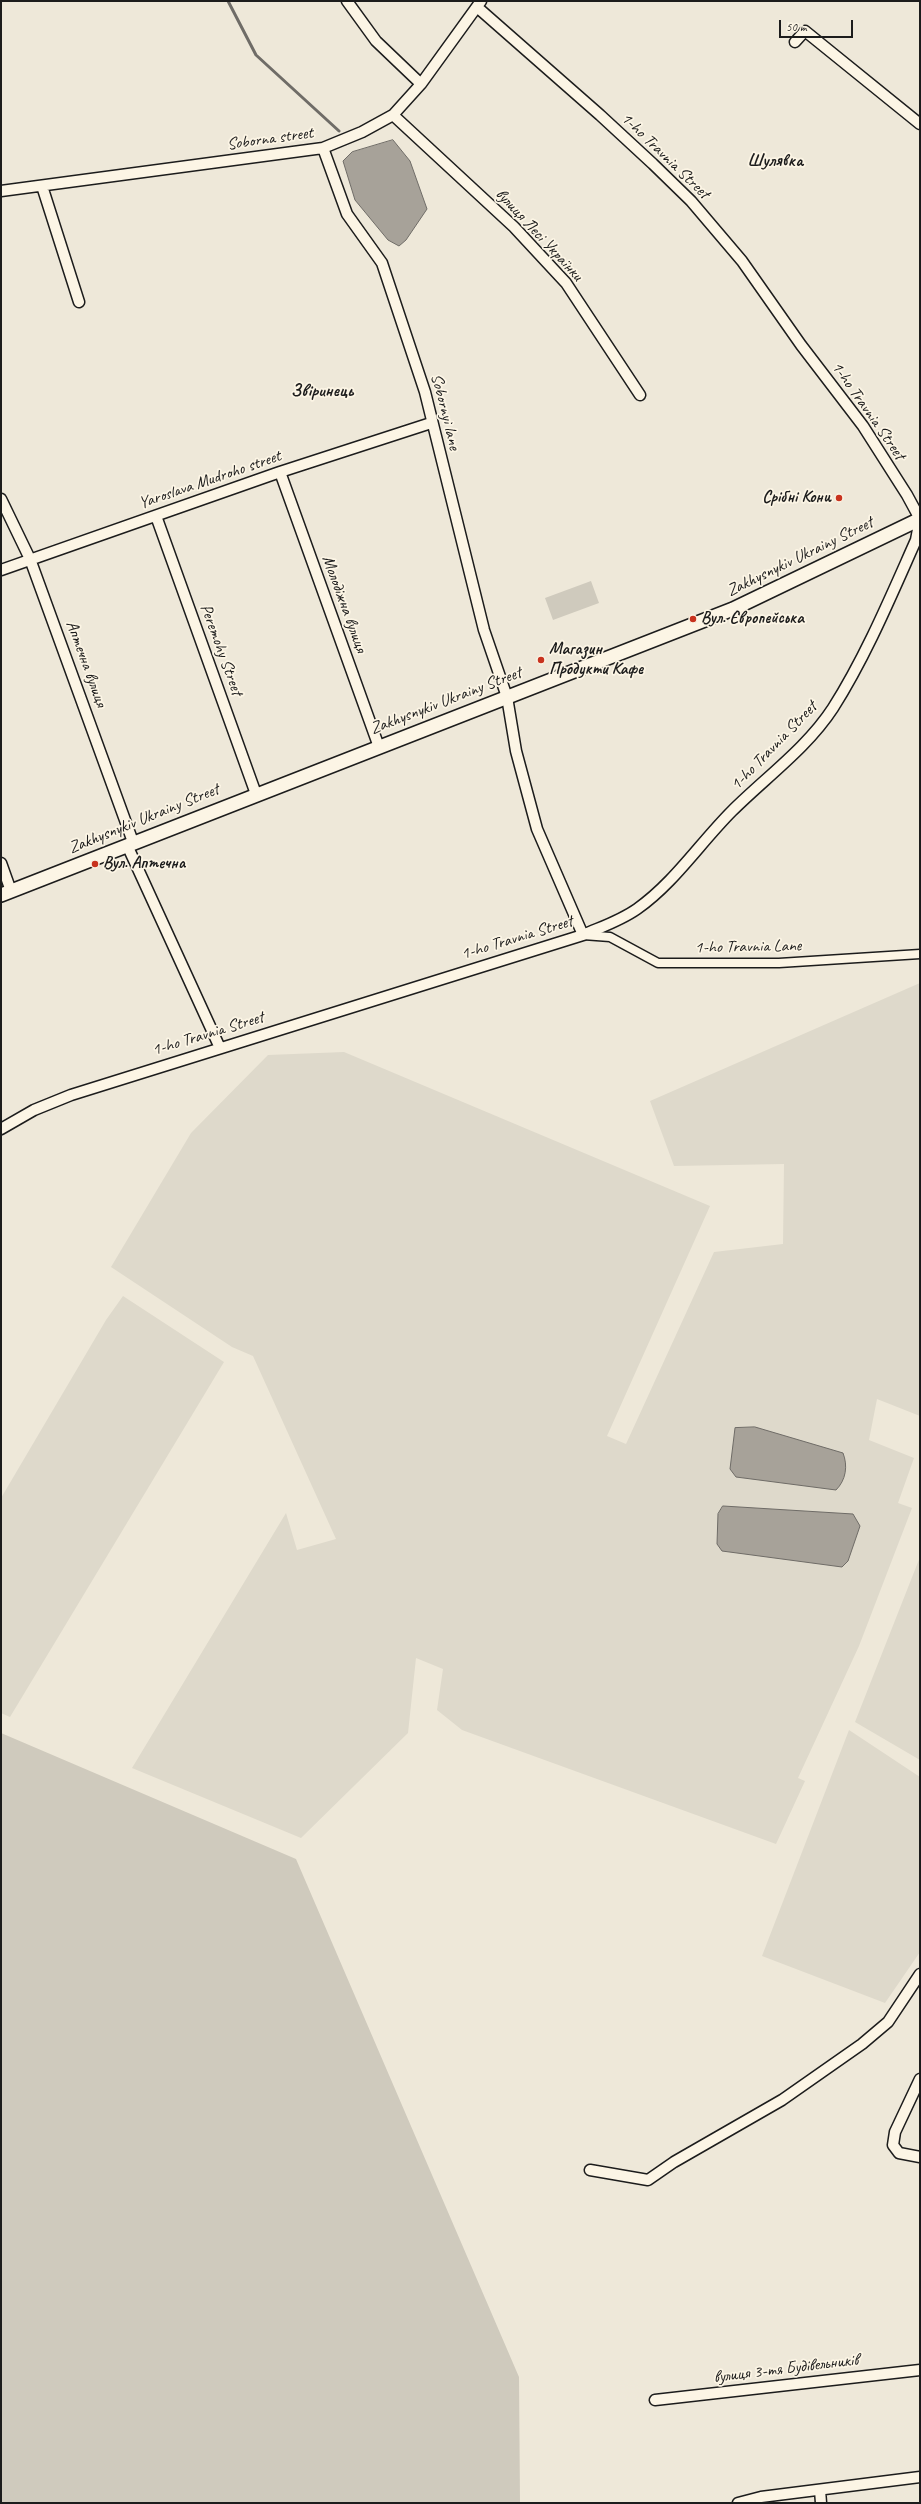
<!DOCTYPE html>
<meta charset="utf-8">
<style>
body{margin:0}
#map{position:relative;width:921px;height:2504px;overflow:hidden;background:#eee8d9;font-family:Caveat,sans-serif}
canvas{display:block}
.frame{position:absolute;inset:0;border:2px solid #1c1c1c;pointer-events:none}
.scale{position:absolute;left:779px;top:20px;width:74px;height:18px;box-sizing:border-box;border:2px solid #1c1c1c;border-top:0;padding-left:5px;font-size:12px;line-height:14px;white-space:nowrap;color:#1c1c1c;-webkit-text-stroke:3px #fcf5e5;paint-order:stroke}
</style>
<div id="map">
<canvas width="921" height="2504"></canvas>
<div class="frame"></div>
<div class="scale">50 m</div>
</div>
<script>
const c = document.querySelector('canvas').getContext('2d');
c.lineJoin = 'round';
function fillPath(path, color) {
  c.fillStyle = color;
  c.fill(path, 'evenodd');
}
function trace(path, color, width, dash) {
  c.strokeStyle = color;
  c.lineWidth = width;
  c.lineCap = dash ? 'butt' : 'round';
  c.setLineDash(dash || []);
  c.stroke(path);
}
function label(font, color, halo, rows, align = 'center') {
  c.font = font + ' Caveat,sans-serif';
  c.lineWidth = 3.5;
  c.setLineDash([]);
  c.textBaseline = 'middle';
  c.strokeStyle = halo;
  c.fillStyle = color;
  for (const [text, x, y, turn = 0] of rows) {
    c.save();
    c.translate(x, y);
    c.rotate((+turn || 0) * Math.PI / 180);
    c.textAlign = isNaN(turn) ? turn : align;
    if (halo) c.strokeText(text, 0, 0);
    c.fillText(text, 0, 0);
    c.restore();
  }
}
fillPath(new Path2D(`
 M920,983V1416L877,1399L869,1440L914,1458L898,1503L912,1508L859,1646L798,1778L805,1781L776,1844L462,1730L437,1710L443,1669L416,1658L408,1733L301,1838L132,1768L286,1513L297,1550L336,1539L253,1356L232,1347L111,1267L191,1133L268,1055L344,1052L710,1206L607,1436L626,1444L714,1252L783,1244L784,1164L674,1166L650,1101Z
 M123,1296L224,1362L10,1717L1,1713V1498L106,1320Z
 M920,1557V1760L855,1722Z
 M849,1730L920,1777V1952L885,2003L762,1956Z`), '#ded9cb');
fillPath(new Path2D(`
 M591,581L599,603L553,620L545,598Z
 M1,1733L296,1859L519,2377L520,2503H1Z`), '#cfcabd');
const water = new Path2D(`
 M393,140L410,161L427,209L406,240L399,246L388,240L355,200L343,161L352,152Z
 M755,1427L843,1453C848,1466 846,1480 836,1490L736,1477L730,1469L735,1428Z
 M723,1506L853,1514L860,1526L848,1561L842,1567L722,1551L717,1544L718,1514Z`);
fillPath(water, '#a7a299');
trace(water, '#6f6c67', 1);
trace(new Path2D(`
 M228,1L256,55L339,131`), '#6f6c67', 3);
const pedestrian = new Path2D(`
 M583,935L610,937L658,963H779L920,954`);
const minor = new Path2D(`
 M347,1L376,41L421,84
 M795,42L805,31L920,124
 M393,115L514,227L566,283L640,395
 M323,148L347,214L382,263L425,392L484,630L507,697L516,751L537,829L583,935
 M42,186L79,302
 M1,191L323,148L362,132L393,115L421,84L481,1
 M280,472L379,747
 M1,499L30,559L133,842
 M156,516L256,794
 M1,570L280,472L431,423
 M127,845L220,1048
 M1,863L11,891
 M1,1129L34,1110L71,1095L583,935C601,927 620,921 637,909C674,883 700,843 732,811C765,778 807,748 833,708C866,656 891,596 916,540L920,519L907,495L863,426L801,345L742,261L691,201L653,164L600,115L477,7
 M920,2079L895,2132L893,2145L899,2153L920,2157
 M590,2170L648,2180L674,2162L782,2100L862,2044L888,2022L920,1974
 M655,2400L920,2370
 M820,2490L821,2503
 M738,2503L761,2497L920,2477`);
const tertiary = new Path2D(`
 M1,895L733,609L920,519`);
trace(pedestrian, '#1c1c1c', 11);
trace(minor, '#1c1c1c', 13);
trace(tertiary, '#1c1c1c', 16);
trace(pedestrian, '#fcf5e5', 8);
trace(minor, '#fcf5e5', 10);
trace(tertiary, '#fcf5e5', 13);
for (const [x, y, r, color] of [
 [839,498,4,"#c8321e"],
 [693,619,4,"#c8321e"],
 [541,660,4,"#c8321e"],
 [95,864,4,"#c8321e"]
]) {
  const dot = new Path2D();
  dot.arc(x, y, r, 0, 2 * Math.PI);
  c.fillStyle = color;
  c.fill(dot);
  trace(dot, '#fcf5e5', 1.5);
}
label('17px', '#1c1c1c', '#fcf5e5', [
 ["Soborna street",270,139,-8],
 ["1-ho Travnia Street",665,156,44],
 ["вулиця Лесі Українки",539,235,47],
 ["1-ho Travnia Street",868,411,55],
 ["Sobornyi lane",445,412,76],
 ["Yaroslava Mudroho street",210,480,-19],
 ["Zakhysnykiv Ukrainy Street",800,557,-26],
 ["Молодіжна вулиця",344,604,70],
 ["Peremohy Street",221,650,70],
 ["Аптечна вулиця",86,664,70],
 ["Zakhysnykiv Ukrainy Street",446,701,-21],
 ["1-ho Travnia Street",774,746,-46],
 ["Zakhysnykiv Ukrainy Street",144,819,-22],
 ["1-ho Travnia Street",517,938,-17],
 ["1-ho Travnia Lane",748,947,-1],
 ["1-ho Travnia Street",208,1034,-17],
 ["вулиця 3-тя Будівельників",786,2369,-7]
]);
label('bold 17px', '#1c1c1c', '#fcf5e5', [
 ["Срібні Кони",831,498,"right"],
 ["Вул. Європейська",701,619],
 ["Магазин",549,650],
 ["Продукти Кафе",549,670],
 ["Вул. Аптечна",103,864]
], 'left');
label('bold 18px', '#1c1c1c', '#fcf5e5', [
 ["Шулявка",775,161],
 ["Звіринець",322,391]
]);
</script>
